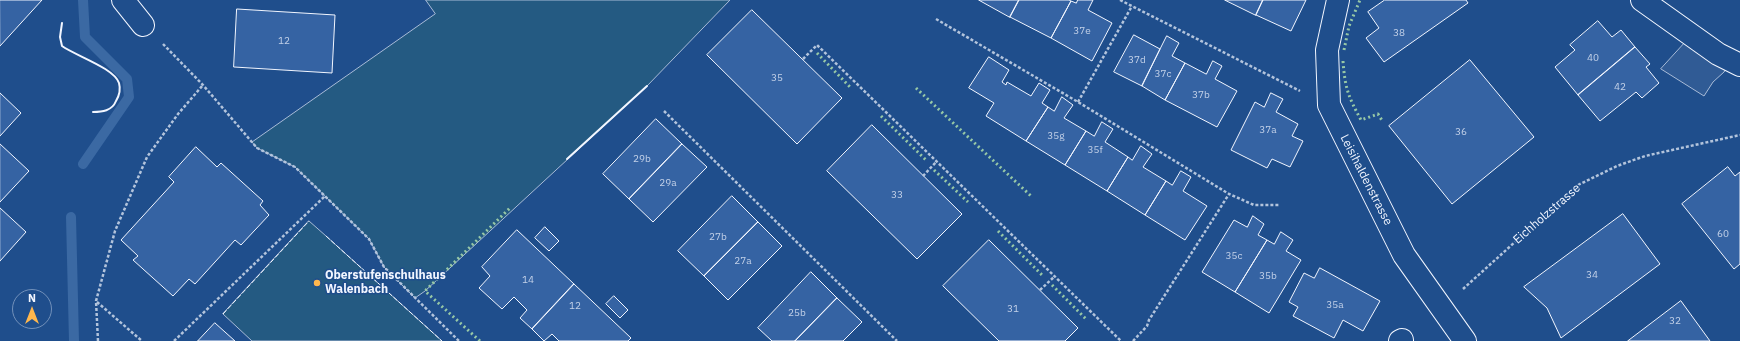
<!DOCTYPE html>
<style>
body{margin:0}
#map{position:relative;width:1740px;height:341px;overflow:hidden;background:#1f4e8c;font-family:"IBM Plex Sans",sans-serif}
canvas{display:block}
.north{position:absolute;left:12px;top:289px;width:40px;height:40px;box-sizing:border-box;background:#1f4e8c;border:1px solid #7391ba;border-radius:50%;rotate:0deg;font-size:11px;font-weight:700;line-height:16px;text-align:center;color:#f2f6ff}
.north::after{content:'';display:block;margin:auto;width:14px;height:18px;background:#ffb74d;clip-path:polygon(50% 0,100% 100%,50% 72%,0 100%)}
</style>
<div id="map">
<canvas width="1740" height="341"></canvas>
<div class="north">N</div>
</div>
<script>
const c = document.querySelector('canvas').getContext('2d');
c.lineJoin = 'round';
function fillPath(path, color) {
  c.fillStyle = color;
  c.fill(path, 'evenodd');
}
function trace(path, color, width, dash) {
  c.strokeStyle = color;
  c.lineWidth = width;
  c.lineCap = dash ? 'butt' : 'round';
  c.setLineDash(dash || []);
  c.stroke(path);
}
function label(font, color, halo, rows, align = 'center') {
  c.font = font + ' "IBM Plex Sans",sans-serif';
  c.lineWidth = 3;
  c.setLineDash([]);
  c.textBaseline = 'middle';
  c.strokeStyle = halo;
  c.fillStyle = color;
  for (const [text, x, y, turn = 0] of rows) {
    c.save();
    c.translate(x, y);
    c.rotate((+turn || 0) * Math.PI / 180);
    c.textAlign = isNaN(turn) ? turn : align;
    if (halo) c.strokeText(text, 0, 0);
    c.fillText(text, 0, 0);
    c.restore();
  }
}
const green = new Path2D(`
 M426,0H730L647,86L425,291L415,298L384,267L369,239L295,167L257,148L252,142L435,14Z
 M309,221L326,236L442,341H252L223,314Z`);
fillPath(green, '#245a82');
trace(green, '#a8bbd7', 1);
const parking = new Path2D(`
 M1692,35L1731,61L1724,72L1713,82L1704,96L1661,69Z`);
fillPath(parking, '#305b95');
trace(parking, '#a8bbd7', 1);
trace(new Path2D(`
 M83,164L129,97L127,79L85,37L83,0
 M71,217L74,341`), '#3b69a3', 10);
const building = new Path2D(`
 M0,0H42L0,46Z
 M979,0H1019L1010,17Z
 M1019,0H1069L1071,1L1051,38L1010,17Z
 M1078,0H1093L1088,10L1112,23L1092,61L1051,38L1071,1L1076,3Z
 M1225,0H1263L1256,15Z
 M1263,0H1306L1291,31L1256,15Z
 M1385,0H1466L1468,3L1384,62L1366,38L1379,28L1368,12Z
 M237,9L335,15L332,73L234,67Z
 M752,10L842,98L797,144L707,55Z
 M1598,21L1612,37L1621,30L1635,47L1578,95L1555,67L1575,50L1570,45Z
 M1134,35L1160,49L1142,86L1114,72Z
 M1167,36L1179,43L1172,56L1185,63L1165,100L1142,86Z
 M1635,47L1650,64L1646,67L1659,83L1642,98L1636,92L1600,121L1578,95Z
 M989,57L1009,70L1002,82L1006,85L1007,82L1031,96L1039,83L1050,90L1042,103L1048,107L1026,141L986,116L994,103L969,88Z
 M1470,60L1534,137L1452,204L1389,126Z
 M1213,61L1222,66L1215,79L1237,91L1217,127L1165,100L1185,63L1206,74Z
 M0,93L21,113L0,136Z
 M1271,93L1283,99L1276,112L1298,124L1292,136L1303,141L1290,167L1272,159L1267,168L1231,150L1255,102L1264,107Z
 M1062,97L1073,105L1064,118L1086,131L1065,165L1026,141L1048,107L1054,111Z
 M656,119L682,144L629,199L603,174Z
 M1102,122L1113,129L1105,142L1128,157L1107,191L1065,165L1086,131L1094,136Z
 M872,125L962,214L917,259L827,171Z
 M0,144L29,171L0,202Z
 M682,144L707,167L653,222L629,199Z
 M1141,146L1152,154L1143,167L1166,181L1145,215L1107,191L1128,157L1132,160Z
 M196,147L217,167L221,163L263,201L260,205L269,215L241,245L235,240L195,284L189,279L173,296L133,260L138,256L121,240L174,182L169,177Z
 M1728,167L1735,176L1740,172V264L1734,269L1682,204Z
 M1181,171L1191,177L1183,191L1207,206L1185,240L1145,215L1166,181L1172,185Z
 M732,196L758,222L704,276L678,251Z
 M0,208L26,232L0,261Z
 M1623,214L1660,264L1561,338L1547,308L1524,287Z
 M1253,216L1264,224L1258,235L1267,240L1235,292L1202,272L1234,220L1247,227Z
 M758,222L782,246L728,300L704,276Z
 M545,227L559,241L549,251L535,238Z
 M517,230L574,284L532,329L520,318L527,310L514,297L502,309L479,288L490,276L482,267Z
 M1281,232L1293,240L1286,251L1301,260L1269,313L1235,292L1267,240L1274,244Z
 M989,240L1078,328L1065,341H999L943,286Z
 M1320,268L1380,301L1363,331L1343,320L1334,338L1293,316L1298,307L1289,302L1304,273L1314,278Z
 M811,272L837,298L795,341H772L758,328Z
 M574,284L631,338L628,341H559L552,334L544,341L532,329Z
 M614,296L628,310L620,318L606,304Z
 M837,298L862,322L843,341H795Z
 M1681,301L1710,341H1628Z
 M215,323L235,341H198Z`);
fillPath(building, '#3563a3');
trace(building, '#f2f6ff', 1);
const street = new Path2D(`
 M123,0L143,25
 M1338,0L1327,50L1329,105L1404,255L1465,341
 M1642,0L1718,54L1740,65
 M1400,341L1402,340`);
trace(street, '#f2f6ff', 24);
trace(new Path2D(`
 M1120,0L1300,91
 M936,19L1078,102L1229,194L1254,205H1279
 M163,44L203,85L257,148L295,167L369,239L384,267L459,341
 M803,59L817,45L1121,341
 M1078,102L1132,6
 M664,111L897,341
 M923,176L937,161
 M1463,289L1578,185L1617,166L1645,156L1740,135
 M1040,290L1055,276
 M97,302L142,341
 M98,341L96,301L115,231L147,157L178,114L203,85
 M174,341L325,196
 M1133,341L1147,326L1149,320L1229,194`), '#b3c4dc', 2.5, [3, 2]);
trace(street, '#1f4e8c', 22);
trace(new Path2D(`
 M1344,50L1349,26L1360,0
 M817,53L850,87
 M1343,61C1345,88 1348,96 1361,120L1378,114L1383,122
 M916,88L1031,196
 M881,116L927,161
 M934,170L968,202
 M998,231L1043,276
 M1052,285L1087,320
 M480,341L425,291L510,208`), '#97c8a6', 3, [2, 3]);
trace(new Path2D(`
 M326,236L442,341
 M223,314L309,221`), '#f2f6ff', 1, [5, 2]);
trace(new Path2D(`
 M62,23L60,37L62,46C76,56 114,68 119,83C121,90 119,96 116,101C112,111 102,112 93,112
 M567,159L647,86`), '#f2f6ff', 2);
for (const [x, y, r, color] of [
 [317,283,4,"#ffb74d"]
]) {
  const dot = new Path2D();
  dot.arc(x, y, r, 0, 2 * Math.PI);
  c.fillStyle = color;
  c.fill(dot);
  trace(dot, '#1f4e8c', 1.5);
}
label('10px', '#c3d1e8', null, [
 ["37e",1082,31],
 ["38",1399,33],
 ["12",284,41],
 ["40",1593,58],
 ["37d",1137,60],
 ["37c",1163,74],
 ["35",777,78],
 ["42",1620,87],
 ["37b",1201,95],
 ["37a",1268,130],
 ["36",1461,132],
 ["35g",1056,136],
 ["35f",1095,150],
 ["29b",642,159],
 ["29a",668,183],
 ["33",897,195],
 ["60",1723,234],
 ["27b",718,237],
 ["35c",1234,256],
 ["27a",743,261],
 ["34",1592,275],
 ["35b",1268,276],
 ["14",528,280],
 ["35a",1335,305],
 ["12",575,306],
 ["31",1013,309],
 ["25b",797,313],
 ["32",1675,321]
]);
label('12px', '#f2f6ff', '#1f4e8c', [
 ["Leisihaldenstrasse",1366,180,63],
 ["Eichholzstrasse",1547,214,-41]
]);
label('bold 12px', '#f2f6ff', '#1f4e8c', [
 ["Oberstufenschulhaus",325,276],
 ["Walenbach",325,290]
], 'left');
</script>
